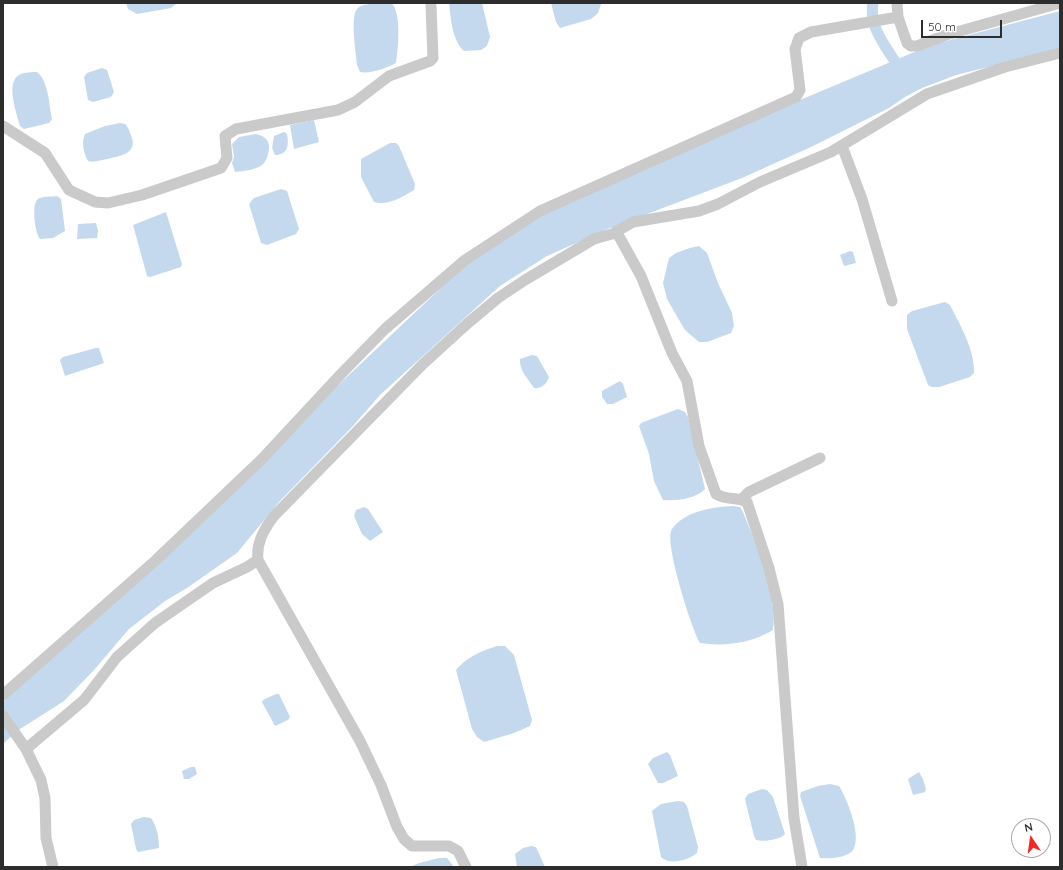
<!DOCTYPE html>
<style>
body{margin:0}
#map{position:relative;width:1063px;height:870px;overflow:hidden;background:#fff;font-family:Quicksand,sans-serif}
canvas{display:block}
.frame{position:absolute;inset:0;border:4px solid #2d2d2d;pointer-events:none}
.north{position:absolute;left:1011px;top:818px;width:40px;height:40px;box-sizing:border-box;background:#fff;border:1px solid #ababab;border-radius:50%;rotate:347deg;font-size:11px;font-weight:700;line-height:16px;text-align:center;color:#2d2d2d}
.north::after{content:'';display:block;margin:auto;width:14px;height:18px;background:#f22821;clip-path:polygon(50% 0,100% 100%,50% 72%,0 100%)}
.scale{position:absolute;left:921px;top:20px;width:81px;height:18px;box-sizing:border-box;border:2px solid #2d2d2d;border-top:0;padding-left:5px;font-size:12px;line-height:14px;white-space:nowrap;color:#2d2d2d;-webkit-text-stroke:3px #fff;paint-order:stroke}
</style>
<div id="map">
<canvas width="1063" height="870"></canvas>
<div class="frame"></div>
<div class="north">N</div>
<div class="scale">50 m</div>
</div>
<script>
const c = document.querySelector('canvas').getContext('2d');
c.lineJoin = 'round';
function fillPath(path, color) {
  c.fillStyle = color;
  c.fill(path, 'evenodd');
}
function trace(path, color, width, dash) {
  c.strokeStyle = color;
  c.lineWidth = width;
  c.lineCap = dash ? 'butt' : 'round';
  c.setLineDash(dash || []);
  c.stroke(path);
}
fillPath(new Path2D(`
 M126,3H177L171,8L137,14L128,9Z
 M381,3H391C402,11 398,50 396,63C387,68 371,74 360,72L357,65C356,53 350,17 357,9C362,3 373,4 381,3Z
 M449,3H482L490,37L487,46L481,50L464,51C452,40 451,19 449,3Z
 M551,3H600L601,4L598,13L591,19L560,28L556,22Z
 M1060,11V49L956,75L922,88L905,97L889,108L811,147L742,178L610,228L547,256L500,286L380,395L353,426L279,502L237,553L187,588L165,601L129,629L94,670L64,701L17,731L3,744V702L479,252L574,195L931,45Z
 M102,68L107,70L114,92L111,97L93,102L88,100L84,77L87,73Z
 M37,72C49,82 49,105 52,119L49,123L24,129L20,126C17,114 5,83 19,75C24,72 32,72 37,72Z
 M314,120L319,142L294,149L290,125Z
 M120,123L125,124C129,128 130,133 132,138C137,154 119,156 107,159C101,160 94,163 88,161C84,154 81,142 85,134L105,126Z
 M284,132L287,134C289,145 288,155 275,155L272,148L274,136Z
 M256,134C268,137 271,143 268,154C267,158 265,163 262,165C255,170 244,171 235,172L232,163L234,157L232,144L239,137Z
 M390,143H396L399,146L415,184L414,190C402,197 388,206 374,202L361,177V159Z
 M281,189L287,191L299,229L296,234L267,245L261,243L249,204L254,198Z
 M57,196L61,199L65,231L53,238L40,239C35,233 31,204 38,199C42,196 51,197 57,196Z
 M166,212L182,264L181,267L150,277L147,276L133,225Z
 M96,223L98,231L97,238L77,239L78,224Z
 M699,246L707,253L718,283L732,313L734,326L731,333L707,342H699L685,330L675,313L667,299L663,283L669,258L676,253L690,248Z
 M850,251L853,252L856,263L844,266L840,255Z
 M945,302L950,305C960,325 975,350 974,373L970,377L939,387H932L928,385L907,329V315L912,311Z
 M96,348H99L104,363L65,376L60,360L63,357Z
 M532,355L537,356L549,377C547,384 541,389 534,388C528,379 519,370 520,359Z
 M620,381L623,384L627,397L613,404H607L602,397V391Z
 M678,409L685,412L688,417L705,489C696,499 676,501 663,500L654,481L649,454L639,426L641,423Z
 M733,506L740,507L743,512C756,544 778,597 773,630C751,643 725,647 700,643C692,630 663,540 672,529C685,511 712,507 733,506Z
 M364,507L368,509L383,532L370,541L362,534L354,516L356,510Z
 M497,646H505L514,655L532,720L530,726L514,733L484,742L477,737L472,729L456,670C467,657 481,651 497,646Z
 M276,694H279L290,717L288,720L275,726L262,702L263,700Z
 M667,752L670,755L678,776L663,783H658L648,764L653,758Z
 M191,767H195L197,774L189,779H184L182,771Z
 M919,772L923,779L926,789L925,792L913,795L908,779Z
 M830,784L839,786C847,799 861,833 854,848C850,858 829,859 820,858L800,796L801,792L818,786Z
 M762,789L767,790L773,797L785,834C780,840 764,842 756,840L754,836L745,799L748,794Z
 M678,801L684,802L687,806L698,847L697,853C688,860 670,866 661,857L652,811L661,804Z
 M144,817L151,818C157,826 159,838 159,848L138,852L136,849L131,824L134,820Z
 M531,846L536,847L545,867H517L515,854L523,848Z
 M439,858H447L454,867H410L419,863Z`), '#c4d9ee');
trace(new Path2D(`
 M873,3C868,30 890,50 901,72`), '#c4d9ee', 11);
trace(new Path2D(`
 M897,3L898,17
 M3,126L45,153L69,190L95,202L108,203L142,195L221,168L227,158L225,136L236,129L338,110L355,102L389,76L430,61L433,58L431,6
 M842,146L862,199L892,301
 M616,231L641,276L672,353L687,381L699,446L716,494C728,501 736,496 747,502L769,568L778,604L794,818L802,867
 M742,499L749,492L820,458
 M258,560L360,741L381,785L397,827L404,839L412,846H449L458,851L466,867
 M3,695L156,560L262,459L342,373L385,329L465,260L540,211L796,97L800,90L795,49L799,38L811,32L898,17L907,43L911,46H917L946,35L1060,3
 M3,716L26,749L41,780L45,798L46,838L53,867
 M26,749L84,700L117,657L155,623L213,583L247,567L258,560C256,543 264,529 274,516L423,364L468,323L498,298L525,280L594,239L612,234L633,222L699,211L718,204L760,182L831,152L927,94L1005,67L1060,53`), '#cacaca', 11);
</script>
